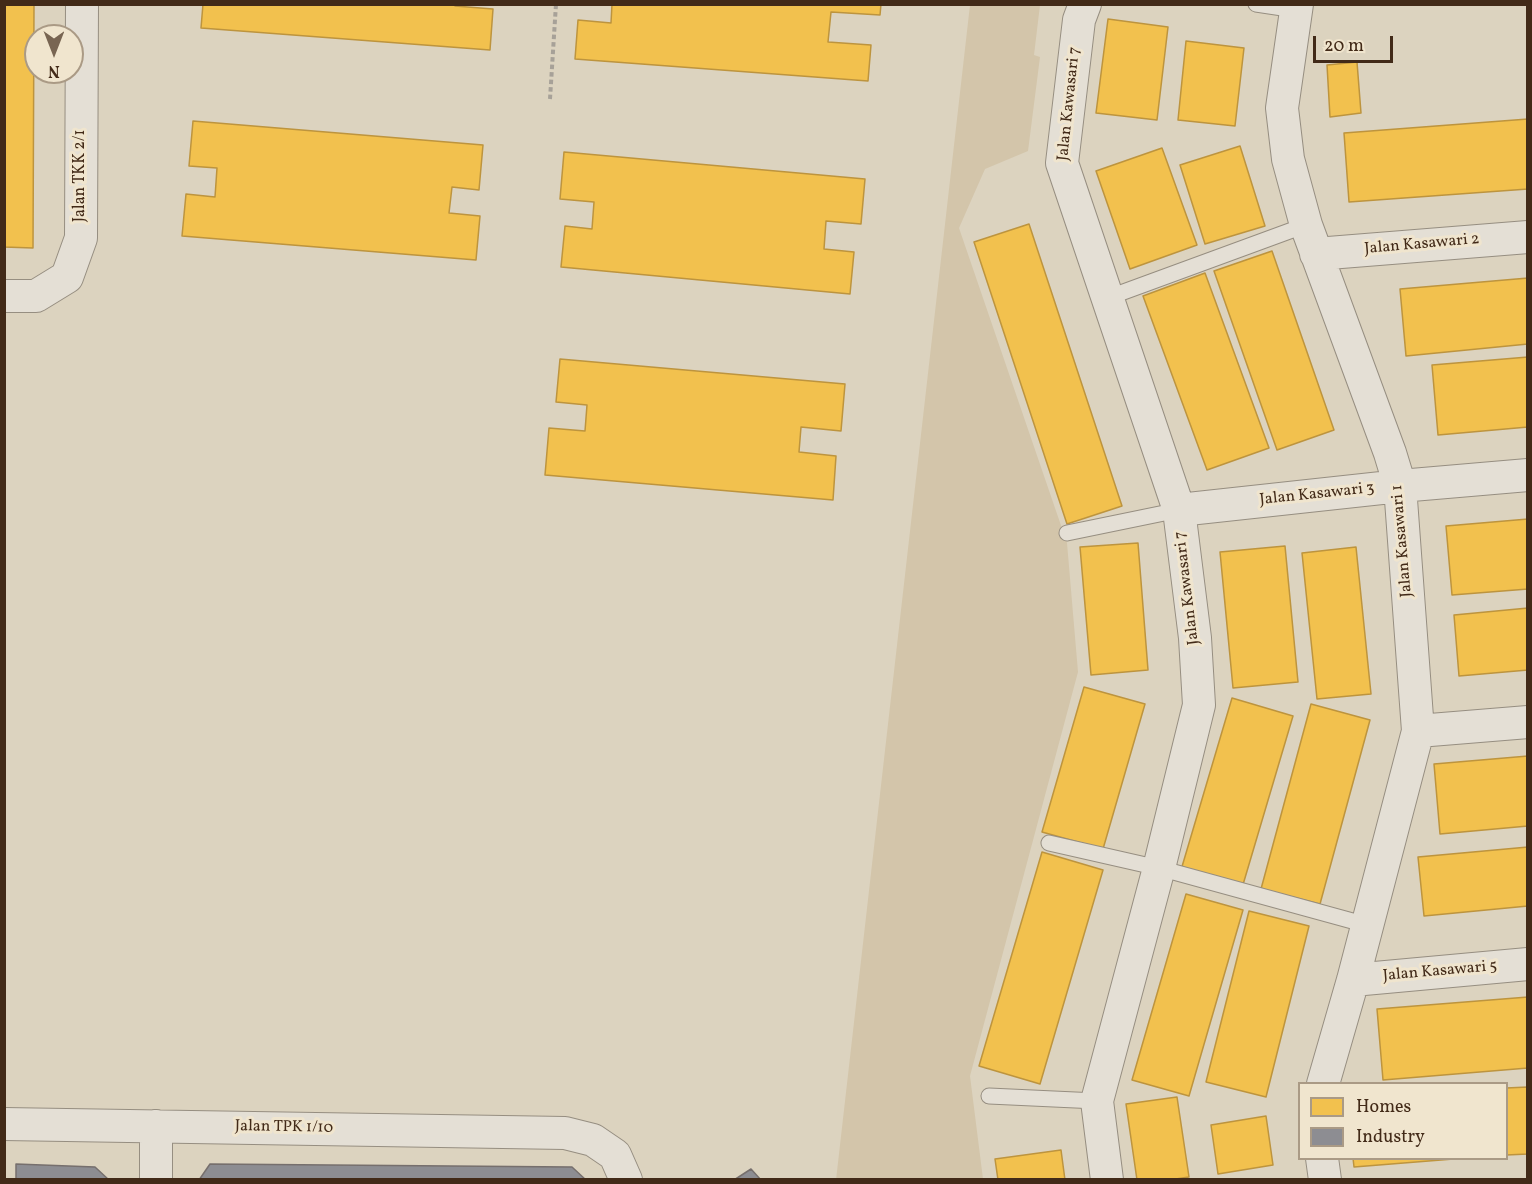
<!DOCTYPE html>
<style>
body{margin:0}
#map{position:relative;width:1532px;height:1184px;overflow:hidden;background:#dcd3bf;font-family:Vollkorn,serif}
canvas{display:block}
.frame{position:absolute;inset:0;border:6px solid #422a18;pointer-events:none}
.legend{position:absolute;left:1298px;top:1082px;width:210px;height:78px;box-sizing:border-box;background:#f0e5ce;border:2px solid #aa9a85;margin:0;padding:8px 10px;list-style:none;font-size:18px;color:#422a18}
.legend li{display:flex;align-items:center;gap:12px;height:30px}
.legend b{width:30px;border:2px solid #aa9a85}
.north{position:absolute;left:24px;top:24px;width:60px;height:60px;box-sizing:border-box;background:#f0e5ce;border:2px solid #aa9a85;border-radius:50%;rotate:180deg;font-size:16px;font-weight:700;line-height:24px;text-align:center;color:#422a18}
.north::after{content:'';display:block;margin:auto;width:21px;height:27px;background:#786552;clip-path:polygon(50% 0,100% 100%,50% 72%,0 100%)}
.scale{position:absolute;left:1313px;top:36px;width:80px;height:27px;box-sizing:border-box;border:3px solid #422a18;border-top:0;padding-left:8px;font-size:18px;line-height:21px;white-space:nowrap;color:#422a18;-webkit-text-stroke:4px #f0e5ce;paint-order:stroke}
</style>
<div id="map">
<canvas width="1532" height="1184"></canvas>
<div class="frame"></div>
<ul class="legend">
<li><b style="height:16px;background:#f2c14e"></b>Homes</li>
<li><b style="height:16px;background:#8d8d92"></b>Industry</li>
</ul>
<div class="north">N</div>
<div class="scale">20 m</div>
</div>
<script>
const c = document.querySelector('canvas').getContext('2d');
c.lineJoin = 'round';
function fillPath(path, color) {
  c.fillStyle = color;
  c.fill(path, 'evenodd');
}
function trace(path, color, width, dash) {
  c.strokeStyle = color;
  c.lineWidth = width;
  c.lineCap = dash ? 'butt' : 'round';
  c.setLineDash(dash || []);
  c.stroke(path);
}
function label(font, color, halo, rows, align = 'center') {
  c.font = font + ' Vollkorn,serif';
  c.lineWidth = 6;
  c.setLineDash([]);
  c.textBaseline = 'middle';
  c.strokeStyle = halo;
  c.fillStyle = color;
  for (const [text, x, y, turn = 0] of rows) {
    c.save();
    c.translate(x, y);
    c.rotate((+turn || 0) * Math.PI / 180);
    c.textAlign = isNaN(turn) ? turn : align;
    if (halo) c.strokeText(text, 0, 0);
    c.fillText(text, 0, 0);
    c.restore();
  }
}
fillPath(new Path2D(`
 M970,5H1040L1034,55L1040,57L1028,151L985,169L959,228L1067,543L1078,672L970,1076L983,1179L836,1180Z`), '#d3c5aa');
const homes = new Path2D(`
 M4,4H34L33,248L4,247Z
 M203,4H455V6L493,9L490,50L201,28Z
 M612,4H881L880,15L831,12L828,42L871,45L868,81L575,59L578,20L611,23Z
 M1108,19L1168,27L1157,120L1096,113Z
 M1186,41L1244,48L1235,126L1178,120Z
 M1357,62L1361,113L1330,117L1327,65Z
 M1528,119V189L1349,202L1344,133Z
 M193,121L483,145L479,190L452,187L449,213L480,216L476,260L182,236L186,194L215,197L217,168L189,166Z
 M1240,146L1265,226L1205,244L1180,165Z
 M1162,148L1197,245L1130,269L1096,171Z
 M564,152L865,179L861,224L826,221L824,249L854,252L850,294L561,267L565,226L592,229L594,202L560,199Z
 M1029,224L1122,506L1067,524L974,242Z
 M1272,251L1334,430L1277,450L1214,271Z
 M1205,273L1269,448L1207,470L1143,296Z
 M1528,278V344L1406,356L1400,289Z
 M1528,357V427L1438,435L1432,365Z
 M560,359L845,384L841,431L801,427L799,452L836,456L833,500L545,475L549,428L585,431L587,405L556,402Z
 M1528,519V589L1452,595L1446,526Z
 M1138,543L1148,670L1091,675L1080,547Z
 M1285,546L1298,682L1233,688L1220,552Z
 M1356,547L1371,694L1317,699L1302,553Z
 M1528,608V670L1459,676L1454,615Z
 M1084,687L1145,704L1103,849L1042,832Z
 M1232,698L1293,716L1242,888L1181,870Z
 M1311,704L1370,720L1320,904L1261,889Z
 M1528,756V826L1440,834L1434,764Z
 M1528,847V906L1424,916L1418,857Z
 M1042,852L1103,870L1040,1084L979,1066Z
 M1186,894L1243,910L1189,1096L1132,1080Z
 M1249,911L1309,926L1266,1097L1206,1082Z
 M1528,997V1068L1383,1080L1377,1009Z
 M1528,1087V1154L1506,1155V1088Z
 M1177,1097L1189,1177L1169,1180H1137L1126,1104Z
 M1266,1116L1273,1165L1218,1174L1211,1125Z
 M1061,1150L1065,1180H998L995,1159Z
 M1353,1158H1466L1354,1167Z`);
fillPath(homes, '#f2c14e');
trace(homes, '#bd943e', 1.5);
const industry = new Path2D(`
 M16,1164L95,1167L109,1180H16Z
 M210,1164L572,1167L586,1180H199Z
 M751,1169L761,1180H734Z`);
fillPath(industry, '#8d8d92');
trace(industry, '#766f6d', 1.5);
const lane = new Path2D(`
 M1256,4L1296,10
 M1107,298L1306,225
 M1067,533L1179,510
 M1049,843L1159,868L1367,925
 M989,1096L1097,1101`);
const street = new Path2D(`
 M1085,4L1079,20L1062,163L1179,510L1195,638L1199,705L1159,868L1097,1101L1107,1180
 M1297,4L1282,108L1288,159L1306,225L1390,453L1400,486L1418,731L1353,980L1323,1084
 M1316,254L1528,237
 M4,296H36L67,277L81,238L82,4
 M1179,510L1400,486L1528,475
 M1418,731L1528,722
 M1353,980L1528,964
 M4,1124L565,1133L593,1140L615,1155L626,1180
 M156,1126V1180
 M1322,1158L1325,1180`);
trace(lane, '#968e81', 17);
trace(street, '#968e81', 34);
trace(new Path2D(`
 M550,99L556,4`), '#a7a198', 4, [4.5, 3]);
trace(lane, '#e4dfd5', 15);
trace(street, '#e4dfd5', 32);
label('16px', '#422a18', '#f0e5ce', [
 ["Jalan Kawasari 7",1070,104,-84],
 ["Jalan TKK 2/1",81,176,-90],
 ["Jalan Kasawari 2",1422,245,-5],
 ["Jalan Kasawari 3",1317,495,-6],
 ["Jalan Kasawari 1",1403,541,-95],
 ["Jalan Kawasari 7",1188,588,-97],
 ["Jalan Kasawari 5",1440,972,-5],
 ["Jalan TPK 1/10",284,1128,1]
]);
</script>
